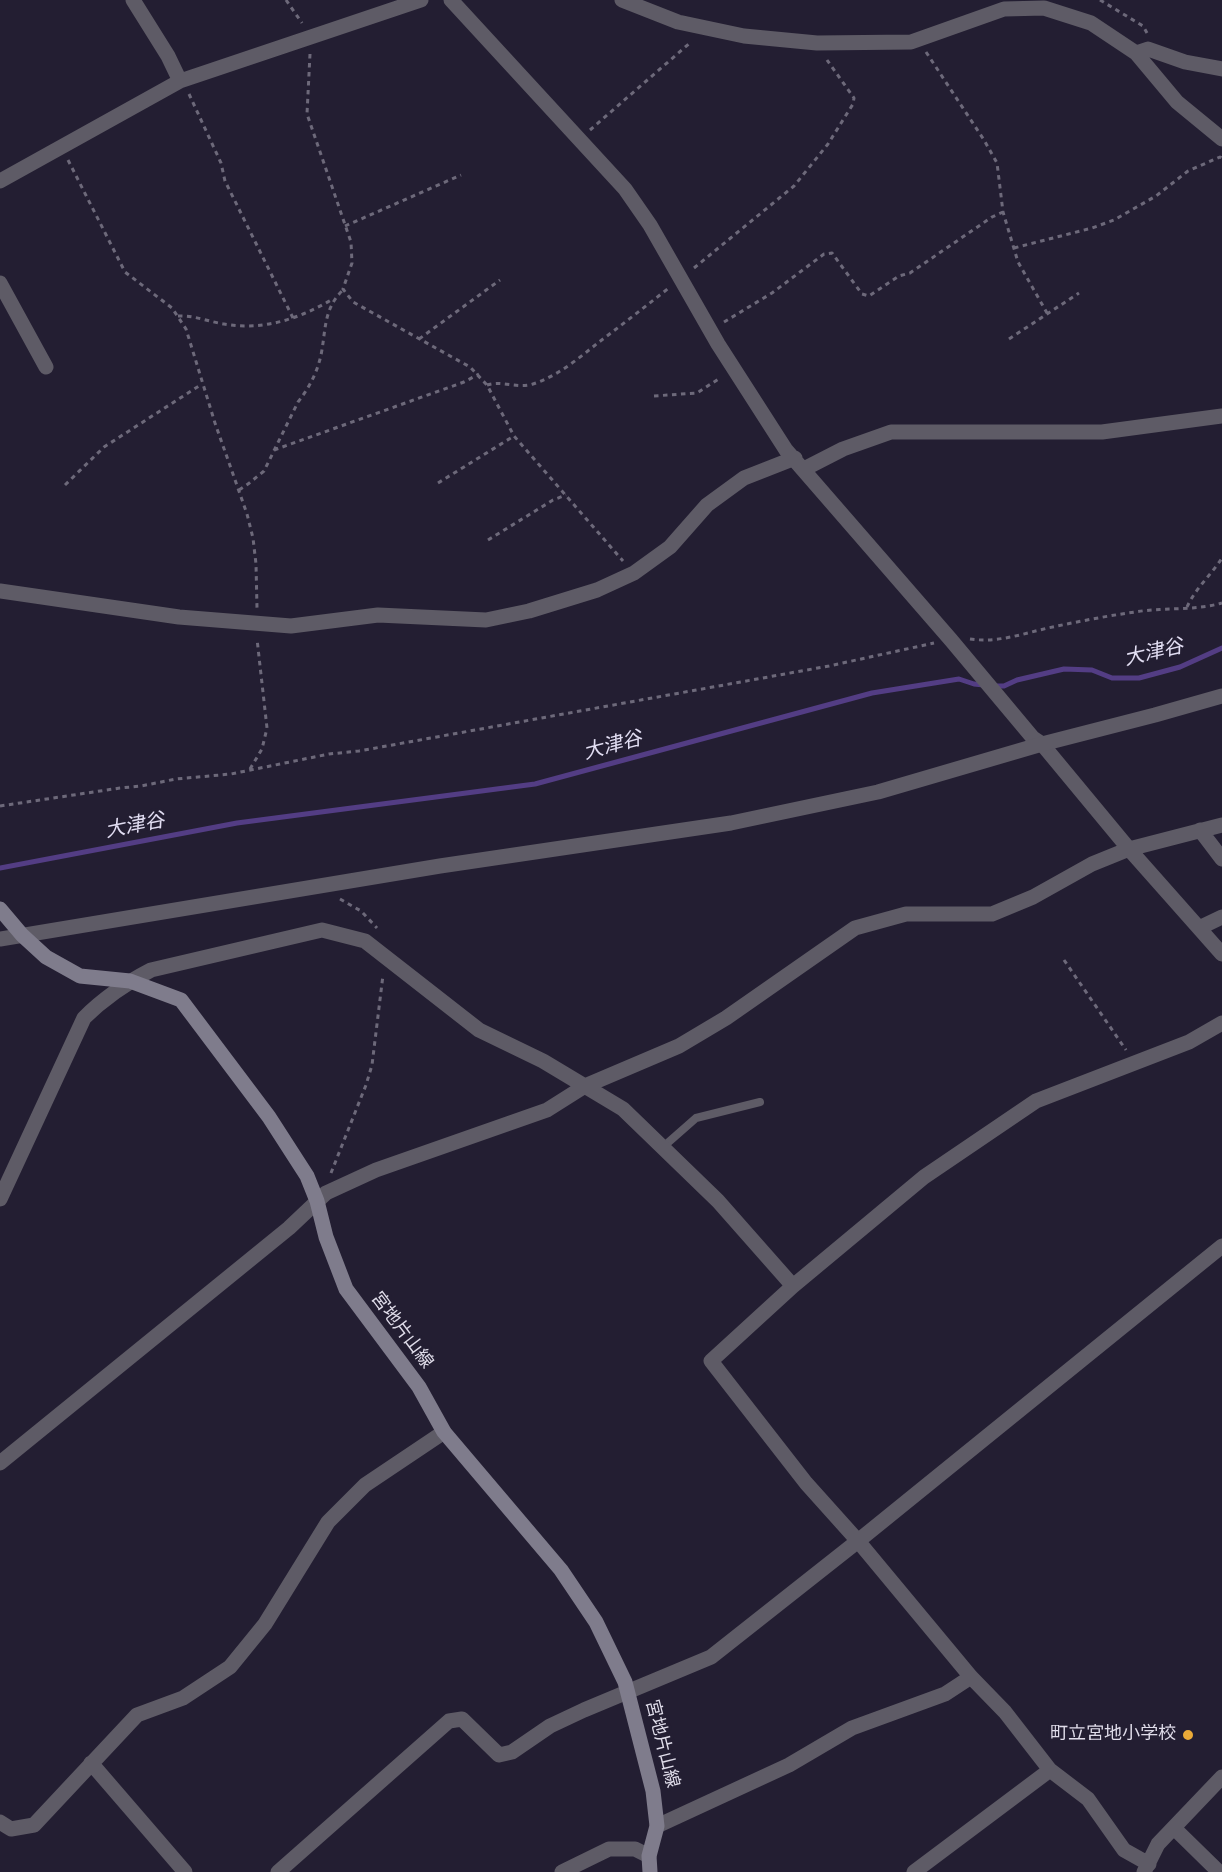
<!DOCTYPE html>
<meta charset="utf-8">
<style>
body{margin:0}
canvas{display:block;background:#231e32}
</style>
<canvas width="1222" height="1872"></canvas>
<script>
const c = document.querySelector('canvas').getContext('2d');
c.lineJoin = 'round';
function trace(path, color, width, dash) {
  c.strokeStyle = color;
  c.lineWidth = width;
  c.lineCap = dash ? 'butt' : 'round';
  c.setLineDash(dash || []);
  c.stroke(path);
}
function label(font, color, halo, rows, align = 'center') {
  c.font = font + ' "Source Sans 3","Noto Sans JP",sans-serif';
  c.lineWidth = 6;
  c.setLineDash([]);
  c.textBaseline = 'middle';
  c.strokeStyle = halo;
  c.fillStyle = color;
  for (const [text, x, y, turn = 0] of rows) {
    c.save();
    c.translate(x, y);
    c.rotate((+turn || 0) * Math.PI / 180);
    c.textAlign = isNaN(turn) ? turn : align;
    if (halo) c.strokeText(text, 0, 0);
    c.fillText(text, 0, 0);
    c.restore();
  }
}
trace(new Path2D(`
 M993,686H1004L1017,680L1064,669L1092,670L1112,678H1139L1180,667L1222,648
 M0,868L237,823L535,784L872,693L959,679L974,684L984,685`), '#533d84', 5);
trace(new Path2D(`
 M286,0L302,23
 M1100,0L1143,26L1147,33
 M926,52L984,140L997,163L1003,212L1018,262L1047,313
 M310,54L307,114L351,242L352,263L343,289L353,302L470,367L487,385L514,436L623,561
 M189,94L221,163L225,181L293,318
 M590,130L691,42
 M68,160L125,272L172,308L186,329L215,423L247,514L253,538L256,564L257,608
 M345,226L461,175
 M1014,248L1092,228L1114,220L1156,196L1188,171L1220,157L1222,158
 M694,268L794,186L828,144L853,104L854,98L827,60
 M178,316C193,315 210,322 224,324C262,331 299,319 331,300
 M724,322L772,293L824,254L832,253L862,294L869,296L899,276L910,273L992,217L1003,212
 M419,339L500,280
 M1009,339L1079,293
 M487,385C502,380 517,389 533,384C558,376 579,358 599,342C623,324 646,306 670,287
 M654,396L697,393L720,378
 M274,450L464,382L479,374
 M438,483L514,436
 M65,485L104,447L202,384
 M239,490L248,484L264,471L298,402C309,388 317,373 321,355C326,331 323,309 343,290
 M488,540L553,500L566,495
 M1187,607C1195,589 1211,575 1222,558
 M970,639C997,643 1022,634 1048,628C1076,622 1106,616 1135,612C1164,607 1194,611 1222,603
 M250,769L262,749L267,728L257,639
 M0,806L120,788L141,786L176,779L231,774L329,754L359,751L829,666L934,643
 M340,899L361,911L377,928
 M1064,960L1126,1050
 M331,1173L366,1085L372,1065L383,975`), '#6d697a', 3, [4.5, 4.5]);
trace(new Path2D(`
 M663,1147L696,1118L760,1102`), '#5e5b66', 8);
trace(new Path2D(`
 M133,0L168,56L180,81
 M451,0L625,189L650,225L718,344L786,450L951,640L1033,738L1042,744L1129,849L1222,954
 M622,0L678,22L744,36L817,43L911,42L1004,9L1044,8L1091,23L1136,53L1177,102L1222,139
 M1136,53L1148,49L1185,62L1222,69
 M0,181L180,81L421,0
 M0,283L46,367
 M804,469L843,449L891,432H1102L1222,416
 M0,591L179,617L291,626L378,615L486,620L529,611L597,590L634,573L670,547L707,505L744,478L795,458
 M1200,830L1222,859
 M1199,928L1222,917
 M0,1199L84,1018C104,998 126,983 151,970L322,930L365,941L479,1030L543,1061L623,1109L718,1201L793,1286
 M0,1463L289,1228L326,1193L376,1170L547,1110L585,1086L679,1046L726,1018L855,928L906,914H992L1033,897L1092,864L1129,849L1222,825
 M91,1763L185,1872
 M0,1822L11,1829L34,1825L137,1715L183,1698L230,1667L265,1624L328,1522L365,1485L444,1432
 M657,1826L789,1765L852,1728L945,1694L971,1677
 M1174,1828L1219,1872
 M1149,1864L1124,1850L1088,1799L1050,1770L1005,1712L971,1677L858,1541L806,1483L711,1361L793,1286L924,1177L1036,1101L1189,1042L1222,1023
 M278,1872L449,1721L462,1719L499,1755L512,1752L550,1726L584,1710L711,1657L858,1541L1222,1246
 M562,1872L609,1849H635L649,1856
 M914,1872L1050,1770
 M1144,1872L1158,1844L1222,1777`), '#5e5b66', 15);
trace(new Path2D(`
 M0,939L440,866L731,823L878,792L1042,744L1155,715L1222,696`), '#5e5b66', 15);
trace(new Path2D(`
 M0,909L22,935L46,957L80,976L130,981L181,1000L269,1117L307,1176L317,1201L326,1237L346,1289L419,1387L444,1432L561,1570L596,1622L625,1682L653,1791L657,1826L649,1856L650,1872`), '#7f7c8c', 15);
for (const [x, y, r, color] of [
 [1188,1735,6,"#eaaa38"]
]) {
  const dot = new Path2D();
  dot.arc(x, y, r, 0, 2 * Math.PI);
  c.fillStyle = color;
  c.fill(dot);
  trace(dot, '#231e32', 2);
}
label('18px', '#dfdce9', '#231e32', [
 ["宮地片山線",401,1331,53],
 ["宮地片山線",661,1744,76]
]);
label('18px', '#dfdce9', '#231e32', [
 ["町立宮地小学校",1176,1735]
], 'right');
label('italic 20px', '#e2def3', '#231e32', [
 ["大津谷",1154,654,-13],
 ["大津谷",613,747,-15],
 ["大津谷",135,827,-11]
]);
</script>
